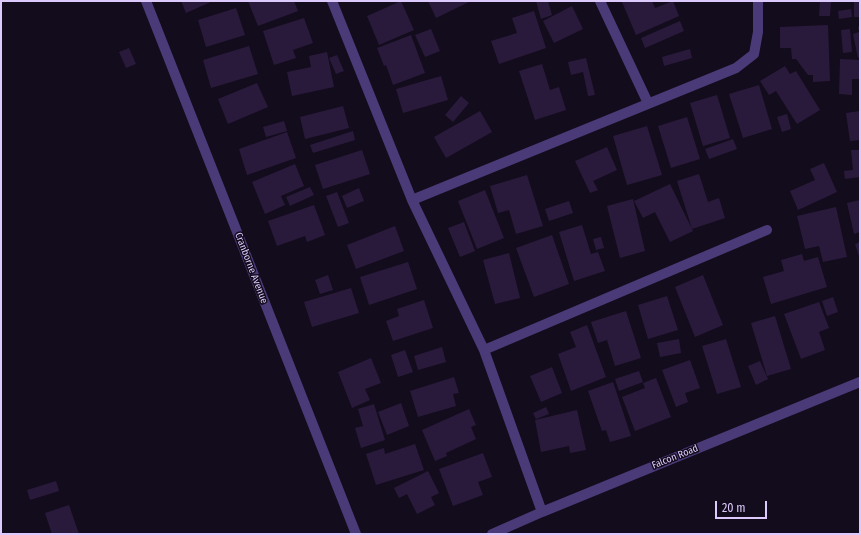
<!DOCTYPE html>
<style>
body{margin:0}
#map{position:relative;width:861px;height:535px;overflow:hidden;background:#130c1c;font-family:"Fira Sans Condensed",sans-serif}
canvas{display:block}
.frame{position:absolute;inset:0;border:2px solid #dccafc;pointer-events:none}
.scale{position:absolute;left:715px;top:501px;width:52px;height:18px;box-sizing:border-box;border:2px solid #dccafc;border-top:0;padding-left:5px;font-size:12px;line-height:14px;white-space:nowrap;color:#dccafc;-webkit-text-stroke:3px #130c1c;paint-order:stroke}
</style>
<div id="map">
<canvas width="861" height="535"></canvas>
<div class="frame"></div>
<div class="scale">20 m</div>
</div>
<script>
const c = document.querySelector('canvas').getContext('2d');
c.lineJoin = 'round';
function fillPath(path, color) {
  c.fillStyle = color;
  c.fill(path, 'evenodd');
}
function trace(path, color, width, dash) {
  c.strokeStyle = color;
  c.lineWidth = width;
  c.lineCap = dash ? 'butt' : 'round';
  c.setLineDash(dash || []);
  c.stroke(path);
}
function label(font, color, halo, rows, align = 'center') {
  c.font = font + ' "Fira Sans Condensed",sans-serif';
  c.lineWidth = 3;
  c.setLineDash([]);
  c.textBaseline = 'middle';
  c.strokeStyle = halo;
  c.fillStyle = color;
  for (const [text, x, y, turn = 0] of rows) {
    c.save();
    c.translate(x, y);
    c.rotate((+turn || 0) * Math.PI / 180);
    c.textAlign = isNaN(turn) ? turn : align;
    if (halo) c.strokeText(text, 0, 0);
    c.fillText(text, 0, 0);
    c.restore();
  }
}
fillPath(new Path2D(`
 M181,1H213L186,13Z
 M248,1H294L298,11L258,26Z
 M401,1L414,30L379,45L367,16Z
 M428,1H471L436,18Z
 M536,1H548L552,15L541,19Z
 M624,1H652L655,8L673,1L679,16L636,35L622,2Z
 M820,1H831L830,16H819Z
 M854,1H860V17H854Z
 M572,6L583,29L554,43L543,21Z
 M236,8L245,35L206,47L198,20Z
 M851,9L852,17L839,19L838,11Z
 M534,11L546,48L499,64L491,41L517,33L512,18Z
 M304,18L313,43L293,50L296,58L274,65L263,31Z
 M680,21L684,31L645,48L641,38Z
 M828,25L830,81L813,82V75H808L796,59H792L791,48H780V27Z
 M858,27H860V57L858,58L853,34L859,32Z
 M431,29L440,51L425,57L415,35Z
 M850,29L852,52L843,53L841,30Z
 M411,35L425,73L393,85L386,65L384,66L377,48Z
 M249,46L258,74L211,88L203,60Z
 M129,48L136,64L126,68L119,52Z
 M690,49L692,58L664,66L662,57Z
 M327,52L334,87L292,96L287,72L311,67L309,56Z
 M337,55L344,71L336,74L329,58Z
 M586,58L595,95L588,96L583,72L571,75L568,62Z
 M840,59L860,60V79H852V95L839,94Z
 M542,64L550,90L559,87L566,110L535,120L519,71Z
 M785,66L790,74L796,71L820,110L797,124L776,91L769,95L760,81Z
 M441,76L448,100L403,113L396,89Z
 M257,83L268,107L228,124L218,99Z
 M759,85L772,129L743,138L729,94Z
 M717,95L730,138L703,146L690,103Z
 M461,96L469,103L453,122L445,115Z
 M343,106L349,128L305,139L300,117Z
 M480,111L492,132L446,158L434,137Z
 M860,111V140L850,141L846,113Z
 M787,114L791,129L782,132L777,117Z
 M687,117L700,159L671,168L658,126Z
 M284,121L287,131L266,137L263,127Z
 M647,126L662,175L627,185L613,136Z
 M353,131L355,140L313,153L310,145Z
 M287,132L296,158L247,175L239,149Z
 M733,139L737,149L709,159L705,149Z
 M607,147L617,170L593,181L598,190L590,193L575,161Z
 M362,150L370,174L323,189L315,165Z
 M851,150H860V177L845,179L844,171L853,170Z
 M824,163L837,192L798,210L790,191L815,180L810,169Z
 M295,164L304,186L281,196L285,205L265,214L252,182Z
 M699,174L708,202L719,198L725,218L692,229L677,181Z
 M527,175L543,226L516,234L509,210L498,213L490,186Z
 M670,184L693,231L670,242L655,212L643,218L634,201Z
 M310,187L314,195L290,206L286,197Z
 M359,188L364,201L347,208L342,196Z
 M485,190L504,238L477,249L458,201Z
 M337,192L349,223L338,227L326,196Z
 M633,199L645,251L620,258L607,206Z
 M860,200V232L854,234L847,203Z
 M569,201L573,213L549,221L545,209Z
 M314,205L325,235L307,242L305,236L277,246L268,221Z
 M836,207L847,257L823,262L819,246L805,249L797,216Z
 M464,222L475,251L460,257L448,228Z
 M582,225L591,254L598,252L605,271L574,281L559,232Z
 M395,226L404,251L356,269L347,245Z
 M552,235L569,284L534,297L516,248Z
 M601,237L604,248L596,250L593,239Z
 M860,242V259L855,244Z
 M509,253L520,298L495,304L483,260Z
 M802,254L804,261L818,257L827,287L771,304L763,277L784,271L781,260Z
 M408,262L417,289L369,305L360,277Z
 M328,275L333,290L320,294L315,280Z
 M703,275L723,325L695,337L675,287Z
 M351,288L359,313L312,327L304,302Z
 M667,296L678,330L648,339L638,305Z
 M833,297L838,312L827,316L822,301Z
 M424,300L433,328L393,341L386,321L399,316L397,309Z
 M819,302L829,328L819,332L825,350L801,359L784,314Z
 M626,311L641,358L615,366L607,340L598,343L591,322Z
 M775,316L791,369L767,376L751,323Z
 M587,325L606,377L571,391L558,354L576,347L570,332Z
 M679,339L681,353L660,357L657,343Z
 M726,339L741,387L717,394L702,346Z
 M442,347L446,362L418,370L414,356Z
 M405,350L413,372L398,377L391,355Z
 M371,358L381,383L365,389L370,400L352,408L338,372Z
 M690,360L700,388L685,393L688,402L676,407L662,370Z
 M760,361L768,379L756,385L748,366Z
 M552,367L562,393L541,402L530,376Z
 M639,371L643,382L619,391L615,379Z
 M454,377L459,393L453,394L456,406L418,417L410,391Z
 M656,378L671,417L635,431L622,397L645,388L643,383Z
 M613,382L631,436L610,442L606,430L602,431L588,391Z
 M401,403L409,426L387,435L378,412Z
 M374,404L385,440L361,448L355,428L363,426L358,409Z
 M546,407L549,414L536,419L533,413Z
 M469,409L476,425L471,427L476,439L446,453L447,456L435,461L422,430Z
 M577,410L586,450L570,453L569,446L541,452L535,420Z
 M415,444L424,470L376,485L366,454L384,448L385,454Z
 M483,453L492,477L478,482L483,495L453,506L439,469Z
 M428,471L439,493L431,497L435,505L417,514L407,494L399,498L394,488Z
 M56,481L59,491L30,500L27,490Z
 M69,505L79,534H52L45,513Z`), '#291a3c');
trace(new Path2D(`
 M332,1L412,200L484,350L542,512
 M600,1L648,103
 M412,200L736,68L754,54L758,32V1
 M484,350L767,230
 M492,534L542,512L860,382`), '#4b3a78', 10);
trace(new Path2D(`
 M146,1L356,534`), '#4b3a78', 10);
label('10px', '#dccafc', '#130c1c', [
 ["Cranborne Avenue",251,268,69],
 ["Falcon Road",675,457,-22]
]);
</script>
